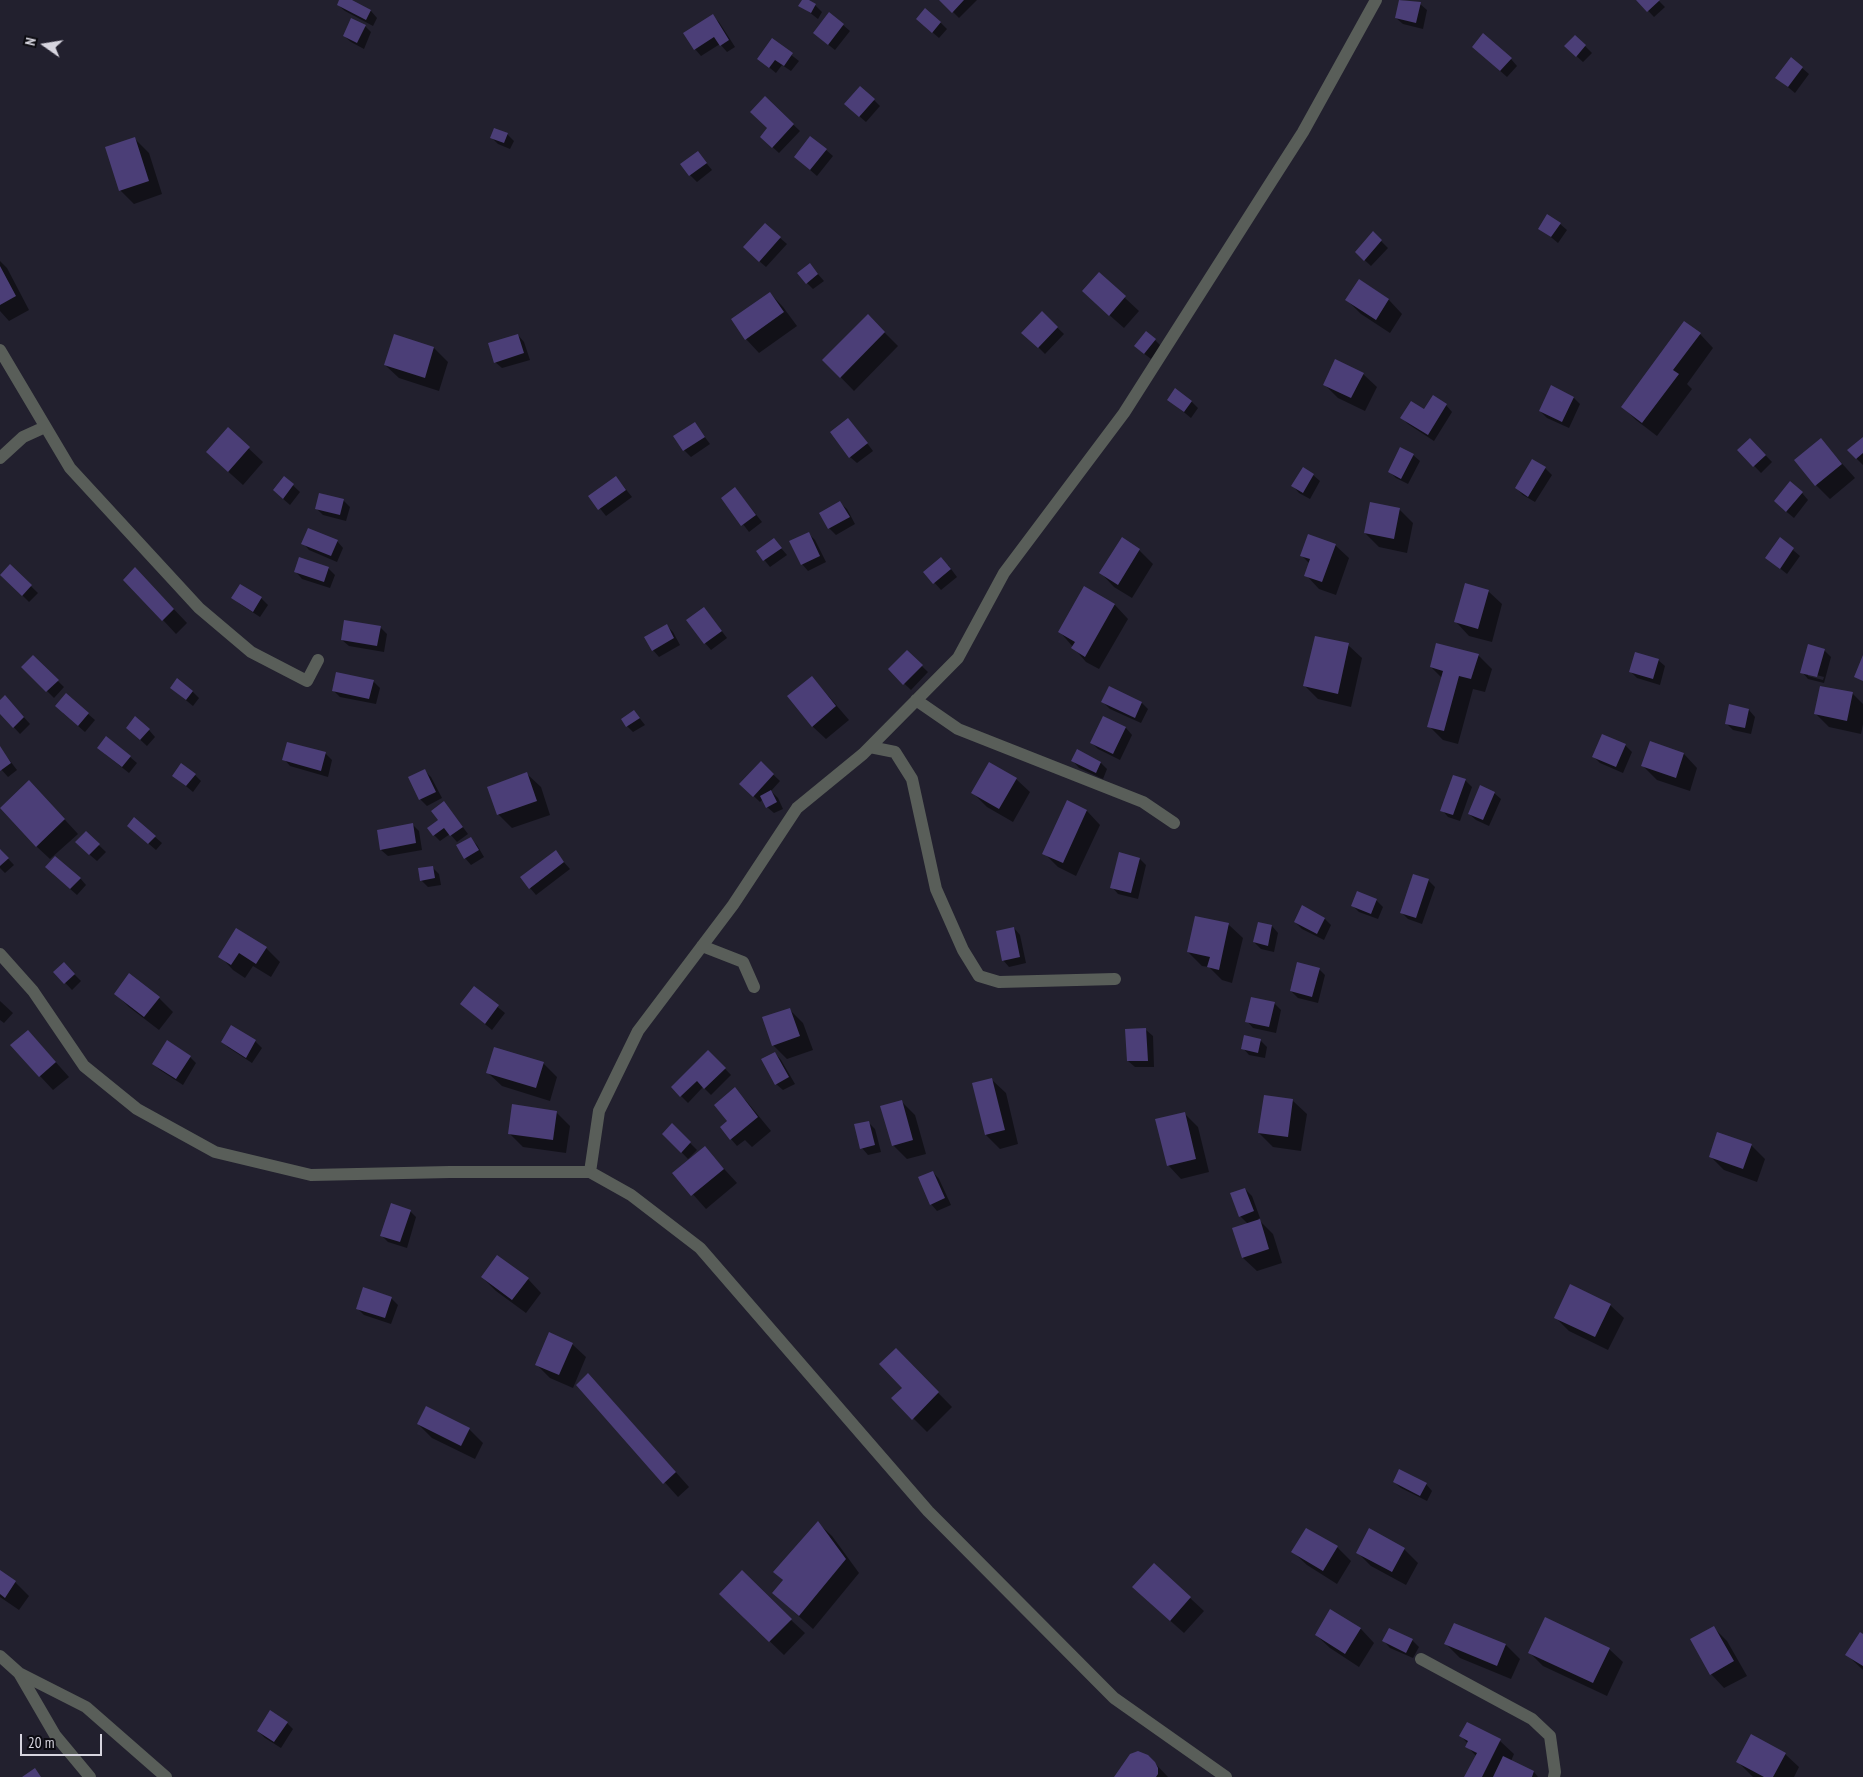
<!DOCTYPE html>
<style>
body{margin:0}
#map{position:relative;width:1863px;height:1777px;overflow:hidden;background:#22202e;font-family:"PT Sans Narrow",sans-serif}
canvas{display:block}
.north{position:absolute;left:20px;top:20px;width:50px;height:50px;-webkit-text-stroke:4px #0c0b11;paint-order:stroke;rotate:283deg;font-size:14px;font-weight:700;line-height:20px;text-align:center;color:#d7d5df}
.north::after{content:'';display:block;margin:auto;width:18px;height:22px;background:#d7d5df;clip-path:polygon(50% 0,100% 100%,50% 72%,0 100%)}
.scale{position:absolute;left:20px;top:1734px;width:82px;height:22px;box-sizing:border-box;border:2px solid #d7d5df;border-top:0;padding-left:6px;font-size:15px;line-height:18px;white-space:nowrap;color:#d7d5df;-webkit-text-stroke:4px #0c0b11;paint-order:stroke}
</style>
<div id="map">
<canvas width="1863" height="1777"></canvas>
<div class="north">N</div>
<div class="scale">20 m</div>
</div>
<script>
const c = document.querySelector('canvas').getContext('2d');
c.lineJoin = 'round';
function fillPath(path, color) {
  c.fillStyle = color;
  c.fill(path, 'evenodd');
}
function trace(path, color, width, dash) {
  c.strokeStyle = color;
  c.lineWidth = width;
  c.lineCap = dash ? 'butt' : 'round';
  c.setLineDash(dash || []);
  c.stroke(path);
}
fillPath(new Path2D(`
 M341,0H349L371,11L377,18L373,26L345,11L338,5Z
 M803,0L815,5L822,12L818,19L800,5Z
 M941,0H977L959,18Z
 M1400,0L1420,4L1427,10L1423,29L1403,24L1396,18Z
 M1638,0H1658L1665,7L1654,17Z
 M712,15L719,22L735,47L727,52L720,44L701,56L695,49Z
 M940,22L947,29L939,38L924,25Z
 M843,25L850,31L835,50L821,39Z
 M365,26L371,32L364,49L351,42L344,36Z
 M1575,36L1592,53L1583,62L1572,52Z
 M772,40L799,61L791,71L782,65L776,73L759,59Z
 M1480,53L1511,59L1517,66L1507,77Z
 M1802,68L1809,74L1795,93L1777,78Z
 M765,98L800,131L779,153L768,143L769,129Z
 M874,100L880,106L866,122L852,110Z
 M507,134L514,141L510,149L498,144L492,138Z
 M811,137L833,156L817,176L795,157Z
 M135,139L149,153L162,194L134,204L120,190Z
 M698,153L712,170L697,182L690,175Z
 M1560,224L1567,230L1558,243L1540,228Z
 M1373,233L1388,248L1371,266L1356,252Z
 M780,238L787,244L766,267L751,254Z
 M0,261L7,268L29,310L9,321L0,311Z
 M809,264L824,281L813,289L807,283Z
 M1099,274L1139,311L1124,328L1098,305Z
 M1359,281L1389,300L1402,314L1390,333L1361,314L1347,300Z
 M770,293L783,307L797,326L759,353L746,339Z
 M1042,313L1064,334L1045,354L1023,332Z
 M868,316L898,346L854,391L824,360Z
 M1700,334L1713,348L1687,384L1692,389L1657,436L1636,420L1622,406Z
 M518,335L524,342L530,360L502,368L495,362Z
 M1155,340L1161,346L1151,359L1142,352Z
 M434,348L448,362L439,391L399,378L385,365Z
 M1363,374L1377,387L1365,411L1338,398L1324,384Z
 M1552,387L1574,398L1580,404L1569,428L1547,418L1540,411Z
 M1169,400L1191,401L1198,408L1191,418Z
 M1446,405L1452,412L1434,441L1408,424L1402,418Z
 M695,424L710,444L691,457L684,450Z
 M854,426L873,451L857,463L850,457Z
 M228,429L263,462L243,485L222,466Z
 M1750,439L1772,462L1761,473L1739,450Z
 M1863,439V465L1856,458Z
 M1821,440L1855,478L1830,499L1816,485Z
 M1413,455L1420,461L1408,484L1396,478L1389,471Z
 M1532,461L1545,468L1552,475L1535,502L1523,495L1516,488Z
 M1313,475L1320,481L1310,499L1299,493L1293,486Z
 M284,477L300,492L290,505L281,497Z
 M616,477L632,497L606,516L590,496Z
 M735,488L762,522L749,532L723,498Z
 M1802,493L1808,500L1794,518L1782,508Z
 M343,500L350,507L346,521L323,515L317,509Z
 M840,503L847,509L855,524L836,535L829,528Z
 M1399,509L1413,523L1407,553L1379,547L1365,533Z
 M808,533L815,540L826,562L808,571L802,564Z
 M1122,539L1139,550L1153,564L1132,598L1114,587L1101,573Z
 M1780,539L1800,556L1787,574L1767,558Z
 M774,540L787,555L770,567L758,552Z
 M337,541L343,548L337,562L309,550L303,543Z
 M1335,545L1349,558L1336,595L1319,589L1306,575L1310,564L1302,556Z
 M948,565L957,577L941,590L925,572Z
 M10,566L38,593L29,602L2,575Z
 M328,568L335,575L330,588L302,579L296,572Z
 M149,583L187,623L176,634L163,620Z
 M1085,588L1115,605L1128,619L1099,669L1086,662L1060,632Z
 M1488,591L1502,604L1492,642L1469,636L1456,622Z
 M233,598H261L268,605L260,617L240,604Z
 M704,608L727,638L711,650L705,643Z
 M667,626L673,632L680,645L659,657L653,650Z
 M380,627L387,634L384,652L349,646L342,640Z
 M1348,645L1362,658L1351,707L1318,699L1304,685Z
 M1824,650L1831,657L1824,683L1808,679L1802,672ZM1808,673L1824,677L1823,680L1808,676Z
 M907,652L928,672L911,690L889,669Z
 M1478,655L1492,669L1485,692L1473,689L1458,744L1443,740L1429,726L1442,678L1431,667Z
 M33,657L64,687L54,698L23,667Z
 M1658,660L1665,666L1660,685L1637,678L1631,672Z
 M812,677L849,720L826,739L812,726Z
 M373,681L380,688L376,704L340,697L333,690Z
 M1821,687L1853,694L1863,704V724L1861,734L1829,727L1815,713Z
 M171,688L192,691L199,698L193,706Z
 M66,695L95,720L85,732L63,713Z
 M0,701L11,703L30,724L20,734L0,712Z
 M1103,702L1142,703L1148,709L1141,723L1110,709Z
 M1749,710L1755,717L1751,734L1733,730L1726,723Z
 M634,711L645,725L633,732L627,726Z
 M1104,718L1126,728L1132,735L1120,760L1098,749L1092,743Z
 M149,730L155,737L147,746L134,734Z
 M288,743L326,754L332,760L328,777L290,766L284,759Z
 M1625,745L1632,752L1623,773L1600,763L1594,757Z
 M0,748L17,770L8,777L0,768Z
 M105,754L130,757L137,763L129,773Z
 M1684,754L1697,768L1690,791L1657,780L1643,766Z
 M1073,761L1101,763L1107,769L1103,779L1079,768Z
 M761,763L780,781L771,791L778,798L783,809L774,813L767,807L763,799L760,802L741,784Z
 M424,770L431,777L442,798L427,806L420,799Z
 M527,774L541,787L550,815L512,828L498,814Z
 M195,775L201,781L193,792L174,776Z
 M1016,779L1030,792L1013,822L987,807L973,793Z
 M1465,780L1472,787L1460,821L1448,817L1442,810Z
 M1494,793L1501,799L1489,826L1476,820L1469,814Z
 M43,796L78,834L50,859L36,846Z
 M1068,802L1087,811L1100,825L1076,876L1058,867L1044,853Z
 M450,810L468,834L457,842L450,834L440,841L434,835Z
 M413,825L419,831L422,850L388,856L381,850Z
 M135,832L155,837L162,843L156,850Z
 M86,833L106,852L97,861L83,849Z
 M471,839L477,845L484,857L471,865L465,858Z
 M0,850L14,865L5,873L0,868Z
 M555,852L570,869L536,895L530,888Z
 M1140,859L1146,865L1138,899L1118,894L1112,887Z
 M432,867L439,874L441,885L428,887L421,880Z
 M53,874L80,878L86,885L77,895Z
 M1428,880L1435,887L1422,924L1408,919L1402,913Z
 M1376,900L1383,907L1378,919L1359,912L1353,906Z
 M1196,917L1229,925L1243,938L1232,983L1222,980L1209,967L1202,966L1188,952Z
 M1325,919L1331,925L1324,940L1302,929L1295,922Z
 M1259,923L1272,926L1278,933L1274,952L1261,949L1254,942Z
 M1014,928L1020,935L1026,963L1009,967L1003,960Z
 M237,929L266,948L280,962L271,977L253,966L245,978L233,970L220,956Z
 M64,964L81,981L72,990L55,972Z
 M1319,969L1325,975L1318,1003L1298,998L1291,991Z
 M474,988L505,1013L492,1030L461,1004Z
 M115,993L159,998L173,1012L159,1030L129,1007Z
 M0,1001L13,1013L4,1023L0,1020Z
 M1274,1003L1281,1010L1276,1033L1253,1028L1247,1021Z
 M789,1009L803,1023L813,1050L787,1059L773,1045Z
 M232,1027L255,1041L262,1048L252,1063L229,1048L222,1042Z
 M1146,1030L1153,1036L1154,1067H1135L1128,1061Z
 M28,1031L69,1077L53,1090L40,1076Z
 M1245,1037L1261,1041L1267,1047L1265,1058L1249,1055L1243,1048Z
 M708,1051L731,1075L711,1095L703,1087L688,1103L672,1087Z
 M775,1053L781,1060L795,1084L783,1090L776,1084Z
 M190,1057L196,1063L183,1085L160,1070L153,1064Z
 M543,1063L557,1077L550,1101L502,1086L488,1073Z
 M992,1080L1006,1093L1018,1144L1000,1149L986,1135Z
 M735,1089L748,1103L771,1131L752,1147L745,1140L737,1146L731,1139L727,1123Z
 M901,1101L915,1115L926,1154L907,1159L893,1145Z
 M1293,1101L1307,1114L1301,1151L1273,1147L1259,1133Z
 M556,1112L570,1126L566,1153L523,1147L509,1133Z
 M1184,1113L1198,1127L1209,1172L1181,1179L1168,1165Z
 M868,1122L875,1129L881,1152L868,1155L862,1148Z
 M672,1125L697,1150L688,1159L664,1134Z
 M1751,1145L1765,1159L1757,1182L1724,1170L1710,1156Z
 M704,1147L737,1183L706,1209L674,1173Z
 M933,1172L939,1179L951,1205L937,1211L931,1204Z
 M1245,1189L1252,1196L1260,1218L1258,1219L1273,1234L1282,1263L1257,1271L1243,1258L1248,1224L1240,1216Z
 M410,1211L416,1217L407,1248L388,1242L382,1236Z
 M482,1277L528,1279L541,1293L526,1313L496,1291Z
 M391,1298L398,1305L391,1324L364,1315L357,1308Z
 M1610,1305L1624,1318L1608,1350L1569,1331L1555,1317Z
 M572,1344L586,1357L573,1388L550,1378L536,1364Z
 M896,1350L952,1407L927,1432L893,1398L904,1388Z
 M577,1385L602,1389L689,1487L678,1497Z
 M418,1424L469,1429L483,1443L475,1459L432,1438Z
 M1394,1482L1426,1484L1432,1491L1427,1501L1401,1488Z
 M818,1523L832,1536L859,1573L813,1629L773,1593L784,1581L775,1572Z
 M1307,1529L1338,1548L1351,1561L1337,1584L1307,1565L1293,1552Z
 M1404,1549L1418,1563L1406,1585L1371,1566L1357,1552Z
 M0,1572L15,1582L29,1596L19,1610L0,1597Z
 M1190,1598L1204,1611L1184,1633L1148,1601Z
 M734,1607L791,1620L805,1633L784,1655Z
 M1331,1611L1361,1629L1374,1643L1359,1667L1330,1648L1316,1635Z
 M1454,1624L1506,1645L1520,1659L1511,1679L1460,1658L1446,1644Z
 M1714,1628L1727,1641L1747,1676L1724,1688L1711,1674Z
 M1863,1635V1670L1847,1655Z
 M1412,1640L1419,1647L1413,1658L1390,1648L1384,1641Z
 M1609,1649L1623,1662L1607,1696L1543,1666L1530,1653Z
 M287,1723L293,1729L281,1748L265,1738L258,1731Z
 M1467,1723L1500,1741L1514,1754L1511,1761L1534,1772L1538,1777H1465L1476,1756L1467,1746L1468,1744L1461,1736Z
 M1785,1754L1799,1767L1794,1777H1753L1738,1762Z
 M1148,1756L1168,1777H1116Z`), '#0007');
fillPath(new Path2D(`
 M339,0H352L371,10L366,20L337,5Z
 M802,0H809L816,4L811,13L798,6Z
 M939,0H964L952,13Z
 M1399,0L1421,2L1416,23L1395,18Z
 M1636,0H1660L1647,12Z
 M925,8L941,22L932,33L916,19Z
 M829,12L844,24L828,45L813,33Z
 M713,14L729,40L720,46L714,37L694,50L683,33Z
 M351,18L366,25L357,43L343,36Z
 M1483,33L1512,58L1500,71L1472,47Z
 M1575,35L1586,45L1576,57L1564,46Z
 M772,38L793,53L784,66L775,60L769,68L757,59Z
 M1791,57L1803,67L1788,87L1775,78Z
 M860,86L875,99L859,117L844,104Z
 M765,96L794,124L772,148L760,137L767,128L750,112Z
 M494,128L508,133L504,143L490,138Z
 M810,136L827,149L810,170L794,157Z
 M135,137L149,181L119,191L105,147Z
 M698,151L707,163L689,176L680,164Z
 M1547,214L1561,223L1551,237L1538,229Z
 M765,223L781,237L759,262L743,247Z
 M1373,231L1382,240L1364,261L1355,252Z
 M810,263L818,274L806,284L797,273Z
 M0,266L16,296L0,305Z
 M1099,272L1126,296L1109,316L1082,291Z
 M1359,279L1389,299L1376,320L1345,300Z
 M770,292L784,312L745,340L731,319Z
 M1042,311L1058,327L1038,348L1021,333Z
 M868,314L885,332L840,378L822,360Z
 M1684,321L1701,333L1673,370L1679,374L1642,423L1621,407Z
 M1146,331L1156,339L1144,354L1134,346Z
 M394,334L434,347L425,378L384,365Z
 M518,334L524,353L494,363L488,343Z
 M1335,359L1364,373L1351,398L1323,385Z
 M1551,385L1574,397L1562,422L1539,411Z
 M1175,388L1192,401L1184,412L1167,400Z
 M1433,395L1447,404L1428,435L1400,418L1411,401L1424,409Z
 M848,418L868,443L849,458L830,432Z
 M695,422L705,437L683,451L673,436Z
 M228,427L250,447L228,472L206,452Z
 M1863,437V453L1856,459L1847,450Z
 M1750,438L1766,455L1753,467L1737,450Z
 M1821,438L1842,464L1815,486L1794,460Z
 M1400,447L1414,454L1401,479L1388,472Z
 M1532,459L1546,467L1528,497L1515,488Z
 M1303,467L1314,474L1303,493L1291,486Z
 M284,476L294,484L283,499L273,490Z
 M616,476L626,490L598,510L588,496Z
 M1790,481L1803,492L1786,512L1774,501Z
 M735,487L756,515L741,526L721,498Z
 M319,493L344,499L340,515L315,509Z
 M840,501L850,517L828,529L819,513Z
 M1370,502L1400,508L1394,539L1364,533Z
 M308,528L338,540L331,556L301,544Z
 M809,532L820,556L801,565L789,541Z
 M1308,534L1336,544L1322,582L1304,576L1310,559L1300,556Z
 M1122,537L1140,549L1118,585L1099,573Z
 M1780,537L1794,548L1780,569L1765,558Z
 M774,538L782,548L763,561L756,551Z
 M299,557L329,567L324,582L294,572Z
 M941,557L951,569L933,584L923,572Z
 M10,564L32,585L22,596L0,575Z
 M135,567L174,609L162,621L123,580Z
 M1465,583L1489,590L1478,629L1454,622Z
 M240,584L262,597L253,612L231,598Z
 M1084,586L1115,604L1085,657L1071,648L1075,642L1058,632Z
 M704,607L722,631L704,644L686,620Z
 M344,620L381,626L377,646L341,640Z
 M667,624L674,638L652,651L644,637Z
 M1315,636L1349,643L1338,694L1303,686Z
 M1436,643L1479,654L1471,679L1459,676L1444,731L1427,727L1443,671L1430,667Z
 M1808,644L1825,649L1817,677L1800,673Z
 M907,650L923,665L903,685L888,669Z
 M1635,652L1659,659L1653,679L1629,672Z
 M33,655L59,680L46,692L21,667Z
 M1863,655V681L1854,677Z
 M336,672L374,680L369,699L332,691Z
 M812,676L836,706L812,727L787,696Z
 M177,678L193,691L186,700L170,688Z
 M1109,686L1142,702L1135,718L1101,702Z
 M1820,686L1853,692L1847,721L1814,714Z
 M66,693L89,713L78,726L55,706Z
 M5,695L24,717L13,728L0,714V700Z
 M1729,704L1749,709L1745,728L1725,724Z
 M634,710L640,718L626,727L621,719Z
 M135,716L150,729L140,740L126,728Z
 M1103,716L1126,727L1113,754L1090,743Z
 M1602,734L1626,744L1616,767L1592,757Z
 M106,736L131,756L122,767L97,748Z
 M1650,741L1684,753L1676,778L1641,766Z
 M287,742L326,752L321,771L282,760Z
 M0,746L11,763L0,771Z
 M1077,749L1101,762L1096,773L1071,761Z
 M761,761L774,774L753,797L739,784Z
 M989,762L1017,778L999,809L971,793Z
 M181,763L196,774L186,786L172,776Z
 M425,769L436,792L419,800L408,777Z
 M527,772L537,801L497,815L487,787Z
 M1453,775L1466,779L1453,815L1440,811Z
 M29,780L65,819L36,847L0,808Z
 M1480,785L1495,792L1483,820L1468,814Z
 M771,790L777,802L766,808L760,796Z
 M1067,800L1087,810L1063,863L1042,854Z
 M444,801L463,827L450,836L444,828L433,836L427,828L438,820L431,811Z
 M134,817L156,836L148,844L127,826Z
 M413,823L416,843L380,850L377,830Z
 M86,831L100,844L89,855L75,842Z
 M471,837L479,850L464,859L456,845Z
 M0,849L9,858L0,866Z
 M556,850L564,862L529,889L520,877Z
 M1119,852L1140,858L1131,893L1110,888Z
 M55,856L81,878L70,889L45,867Z
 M433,866L435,878L420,881L418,868Z
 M1413,874L1429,879L1416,918L1400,913Z
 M1357,891L1377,899L1371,914L1351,906Z
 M1302,905L1325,918L1317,934L1294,922Z
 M1195,916L1229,923L1219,970L1207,967L1210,957L1187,952Z
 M1258,922L1272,925L1268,946L1253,942Z
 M1014,927L1020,957L1002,961L996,931Z
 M236,928L267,947L256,964L239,953L231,965L218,957Z
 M64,962L75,974L64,984L53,972Z
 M1297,962L1320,968L1312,997L1290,991Z
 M129,973L160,997L144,1017L114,994Z
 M474,986L499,1005L485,1024L460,1004Z
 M1251,997L1275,1002L1269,1027L1245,1022Z
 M790,1008L800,1036L772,1046L762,1017Z
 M231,1025L256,1040L246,1058L221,1042Z
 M1146,1028L1148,1061H1127L1125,1029Z
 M28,1030L56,1062L39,1077L10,1045Z
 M1244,1035L1261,1039L1258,1053L1241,1049Z
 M167,1040L191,1056L176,1079L152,1064Z
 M494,1047L544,1062L536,1088L486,1073Z
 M708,1050L726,1068L704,1089L697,1081L680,1097L671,1087Z
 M775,1052L789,1077L775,1085L761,1059Z
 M992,1078L1005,1130L985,1135L972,1083Z
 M735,1087L758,1117L730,1140L720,1127L727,1121L714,1105Z
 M1264,1095L1293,1099L1288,1137L1258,1133Z
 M902,1100L913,1140L892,1146L880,1106Z
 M512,1104L557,1111L553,1140L508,1134Z
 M1185,1112L1196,1159L1167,1166L1155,1119Z
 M869,1121L875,1145L860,1149L854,1124Z
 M672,1123L691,1142L681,1153L662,1134Z
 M1717,1132L1752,1144L1743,1169L1709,1157Z
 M705,1146L724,1169L691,1196L672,1173Z
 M933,1171L945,1198L930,1205L918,1177Z
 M1245,1188L1254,1211L1239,1217L1230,1193Z
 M391,1203L411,1210L400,1242L380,1236Z
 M1260,1219L1269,1249L1242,1258L1232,1228Z
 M497,1255L529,1278L512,1300L481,1277Z
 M1570,1284L1611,1304L1595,1337L1554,1318Z
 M363,1287L392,1297L385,1318L356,1309Z
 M549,1332L573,1343L559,1375L535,1365Z
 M896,1348L939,1392L912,1420L891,1398L902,1388L879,1364Z
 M588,1373L676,1472L663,1484L576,1385Z
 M426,1406L470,1428L461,1446L417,1424Z
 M1399,1469L1427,1483L1420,1496L1393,1482Z
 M818,1521L846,1559L799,1616L772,1593L783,1580L773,1572Z
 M1306,1528L1338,1546L1323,1571L1291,1552Z
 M1369,1528L1405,1548L1392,1572L1356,1553Z
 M1154,1563L1191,1597L1170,1621L1132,1587Z
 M0,1570L16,1581L5,1598L0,1594Z
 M742,1570L792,1619L769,1642L719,1594Z
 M1330,1609L1361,1628L1345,1654L1315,1635Z
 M1545,1617L1610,1648L1593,1683L1528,1653Z
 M1454,1623L1506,1644L1497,1666L1444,1644Z
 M1714,1626L1734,1661L1710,1675L1690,1639Z
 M1389,1628L1413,1639L1406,1653L1382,1641Z
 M1860,1632L1863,1634V1666L1845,1655Z
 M270,1710L288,1722L274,1742L257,1731Z
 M1467,1722L1501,1739L1482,1777H1464L1477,1753L1465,1747L1468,1741L1459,1736Z
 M1751,1734L1786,1753L1773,1777H1764L1736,1762Z
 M1138,1751L1148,1755L1155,1762L1158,1768V1774L1156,1777H1114L1130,1754Z
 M1503,1756L1534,1771L1532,1777H1493Z
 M35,1768L41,1777H22Z`), '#4b3e77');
trace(new Path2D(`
 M0,350L70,468L199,608L251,652L307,681L318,660
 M0,458L23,437L45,427
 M916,700L958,729L1143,802L1174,823
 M870,747L895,752L912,779L936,889L963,950L979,976L999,982L1115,979
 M702,946L743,962L754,987
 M0,954L33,991L84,1066L137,1109L215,1152L311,1175L450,1172H590L631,1195L700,1248L928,1511L1114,1698L1226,1777
 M590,1172L599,1111L638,1031L733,905L797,808L863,754L958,658L1004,573L1124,413L1271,182L1303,132L1376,0
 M0,1656L19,1673L55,1735L90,1777
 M1421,1659L1532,1719L1550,1736L1555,1772L1554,1777
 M19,1673L86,1707L166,1777`), '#595e59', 12);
</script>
